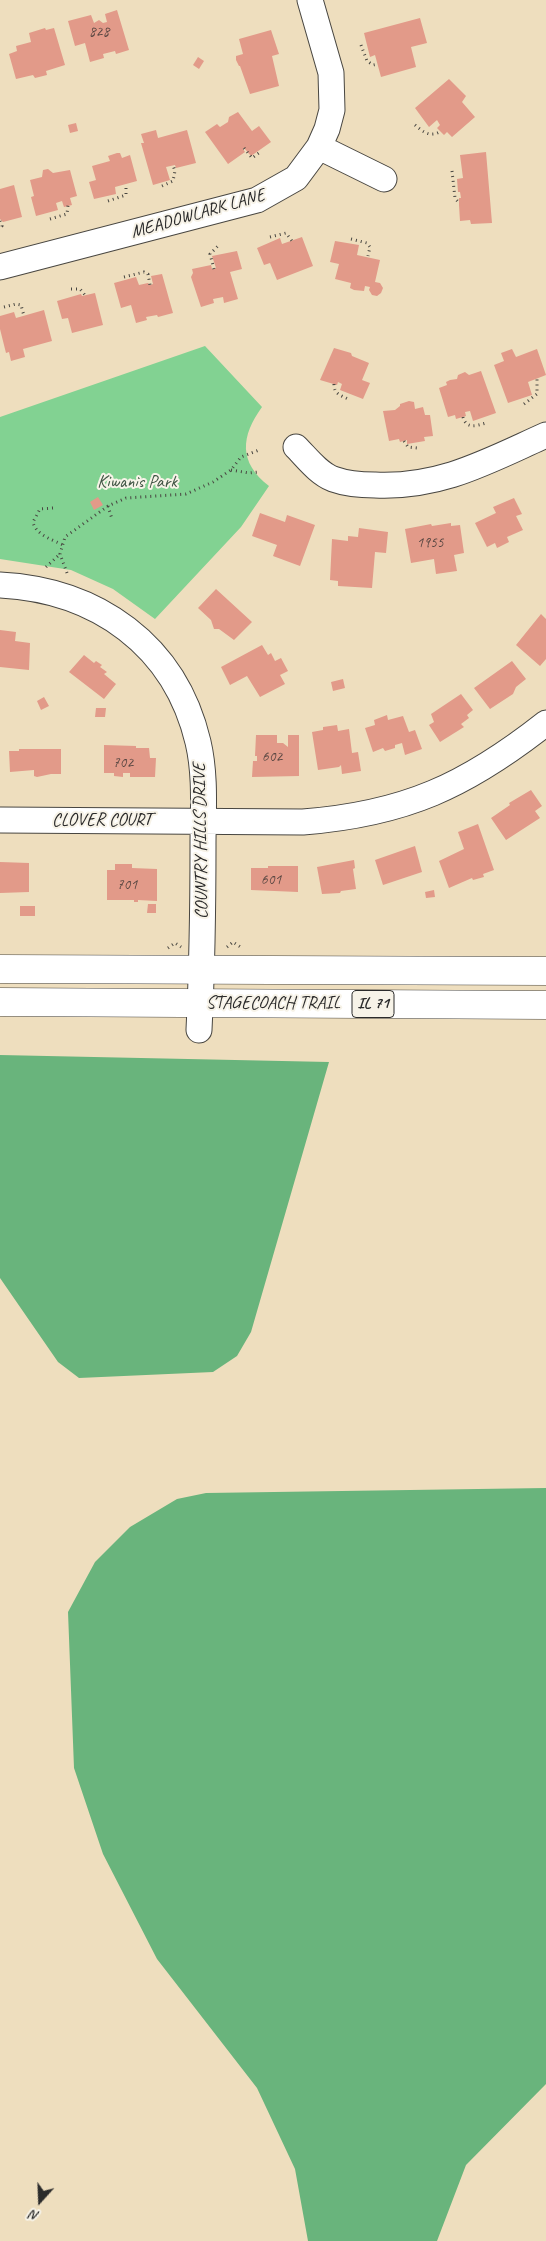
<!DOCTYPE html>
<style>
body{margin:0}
#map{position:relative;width:546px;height:2241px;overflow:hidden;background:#eedebe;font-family:Caveat,sans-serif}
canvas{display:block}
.north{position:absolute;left:15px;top:2176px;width:50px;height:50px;-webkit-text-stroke:4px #f7f3e8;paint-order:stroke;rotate:200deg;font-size:14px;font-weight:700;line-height:20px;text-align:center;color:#2b2b2b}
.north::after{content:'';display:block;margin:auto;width:18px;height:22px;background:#2b2b2b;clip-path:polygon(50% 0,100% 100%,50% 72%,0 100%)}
</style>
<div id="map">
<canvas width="546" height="2241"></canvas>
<div class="north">N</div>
</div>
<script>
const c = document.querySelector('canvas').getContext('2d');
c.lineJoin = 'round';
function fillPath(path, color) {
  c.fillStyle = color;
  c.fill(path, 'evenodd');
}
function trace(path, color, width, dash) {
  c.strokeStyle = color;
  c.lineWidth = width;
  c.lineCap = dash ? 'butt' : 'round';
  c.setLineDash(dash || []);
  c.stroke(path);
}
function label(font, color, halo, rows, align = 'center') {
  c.font = font + ' Caveat,sans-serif';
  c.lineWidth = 4;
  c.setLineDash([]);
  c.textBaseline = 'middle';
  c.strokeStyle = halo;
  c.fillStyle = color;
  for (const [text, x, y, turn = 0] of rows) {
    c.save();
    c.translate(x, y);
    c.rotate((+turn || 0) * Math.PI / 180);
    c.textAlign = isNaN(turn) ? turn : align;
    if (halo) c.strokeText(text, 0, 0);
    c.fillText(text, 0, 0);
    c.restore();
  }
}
fillPath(new Path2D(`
 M205,346L262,407C241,436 238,462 269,486L241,527L155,619L113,589L71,570L0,559V417Z`), '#82d292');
fillPath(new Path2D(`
 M0,1055L329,1062L251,1332L237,1356L213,1372L79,1378L58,1362L0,1278Z
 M546,1488V2084L466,2165L437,2241H308L295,2169L257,2088L157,1959L103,1854L74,1768L68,1612L95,1562L130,1527L177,1499L206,1493Z`), '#69b47c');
fillPath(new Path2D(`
 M117,10L129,50L116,54L115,51L103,54L104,58L90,62L85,43L75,46L68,21L91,15L94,23L99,20L103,23L107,22L105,14Z
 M420,18L427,43L411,47L416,67L381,77L375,55L370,57L364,33Z
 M45,28L46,30L54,28L65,65L46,71L47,75L35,78L33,75L16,79L9,54L17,51L16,46L31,42L29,33Z
 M271,30L279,54L272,56L279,86L250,94L240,66H239L236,60V56L243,54L239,39Z
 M198,57L204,61L199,69L193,65Z
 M449,79L466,96L462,102L475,117L452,137L447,132L444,135L437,128L440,125L437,120L429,127L415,108Z
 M238,112L252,131L259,126L271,142L251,156L244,148L243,149L245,152L228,164L205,132L217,124L220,127L228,122L229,117Z
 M76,123L78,131L70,133L68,125Z
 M156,130L158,138L187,130L196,163L176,168L175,165L166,167L170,180L153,185L141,143H144L141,134Z
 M486,152L492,223L471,224L470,220L460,221L459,205V198H461L460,192H458L457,179L463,178L460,155Z
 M117,153H120L122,158L130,155L137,181L115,187L116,194L94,199L89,182L96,180L92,166L110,161L108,156Z
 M48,169L53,173L70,170L77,196L70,198L72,205L64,207L62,201L56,203L58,210L36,216L31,197L34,196L30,180L42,177L43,170Z
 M14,185L22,217L3,222L0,219V189Z
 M302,237L313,266L277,280L270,263L264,265L257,248L280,238L282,244Z
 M335,241L359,245L357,255L380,260L375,282L380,283L383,288L381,293L377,296L372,295L369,290L370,287L365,286L364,291L354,290L350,288L351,283L335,279L339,264L330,262Z
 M237,251L242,269L230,272L238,299L224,303L223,297L213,299L214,303L201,307L191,277L193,273L192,269L211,265L212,269H214L216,268L212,256Z
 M162,274L173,313L158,317L157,315L146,317L147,320L136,323L131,305L121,308L114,283L136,277L139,285L148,283L150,285L153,284L151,276Z
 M95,293L103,325L72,333L68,318L62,319L57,301L81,294L82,296Z
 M44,310L52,341L23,349L25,357L11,361L9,352L6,353L0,329V316L14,312L16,318Z
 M334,348L351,353L352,356L369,363L362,380L370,383L363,399L340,390L342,384L338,382L337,385L320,380Z
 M512,349L516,357L537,349L546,375L528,382L532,395L508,403L494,365L504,361L501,353Z
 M481,371L496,413L473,421L470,411L465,412L466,416L456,419L455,415L448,417L439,388L447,385L446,382L450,380L457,379L458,375L465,372L469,375Z
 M409,401L414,402L415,409L423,407L425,415H430L433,436L424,437L425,441L407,444V440L400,442L399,439L389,441L383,411L395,410L400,406V404Z
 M98,497L103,505L94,510L90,502Z
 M514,498L522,514L516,516L523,530L507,537L509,542L497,548L495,543L487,547L475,523L496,513L493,507Z
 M260,513L285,522L287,515L315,525L300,566L273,556L277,545L252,536Z
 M451,523V526L460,525L464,553L454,555L457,571L436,574L434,559L411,563L405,529L431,524L432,526Z
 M359,528L388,532L386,553L375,552L372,588L338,586V581L330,580L332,539L348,541V536L358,537Z
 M216,589L252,622L234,640L219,629H214L211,620L198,608Z
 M541,614L546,619V659L540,666L516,645Z
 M0,630L16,632L15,641L30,643L29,670L0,667Z
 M262,645L268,655L271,653L275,661L281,658L288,671L280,675L285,684L260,697L247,676L230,685L221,667Z
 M84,655L94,663L96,661L102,665L100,667L107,672L104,674L116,684L104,699L69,672Z
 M512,661L526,679L516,687L513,694L490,709L474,688Z
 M343,679L345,688L333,691L331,682Z
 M461,694L473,710L467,715L469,718L461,724L464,727L440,742L429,725L434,722L431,714Z
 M44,697L49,706L41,710L37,701Z
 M96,708H106L105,717H95Z
 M387,715L388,720L403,716L409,732L415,730L422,749L405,755L402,743L395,745V748L385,751L383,748L373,752L365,728L375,725L374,720Z
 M337,725L338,731L349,729L352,753L358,752L361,771L342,774L341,765L339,767L318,770L312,732L323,730V727Z
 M256,735H277V743H283L288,747V735H299V776L252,777L253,761H257V756H255Z
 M104,745L136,746V748H149L150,758H156L155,777H130V773H123V777L114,776V773H104Z
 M19,749H61V774H51L37,777L34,776V770L10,772L9,751H19Z
 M531,790L542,806L535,811L540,818L506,840L491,818L510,805L509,803Z
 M478,824L494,870L483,874L484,877L473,880L472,878L449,888L439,861L464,849L458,832Z
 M415,846L422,872L383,885L375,860Z
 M354,860L355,868L353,869L356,889L341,891L340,893L322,894L317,867Z
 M0,862L29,863V892L0,893Z
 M115,864H132V868L157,869V901L138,900V902H134V900H107V870H115Z
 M268,866H298V892L251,890V868H268Z
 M434,890L435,897L426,898L425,892Z
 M148,904H156V913H147Z
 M20,906H35V916H20Z`), '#e29a89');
const minor = new Path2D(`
 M319,147L384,179
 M0,267L257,200L296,178L319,147L327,129L332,110L331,73L310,0
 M296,447C307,458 318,473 333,479C347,484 361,485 375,485C441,488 488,461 546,435
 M0,585C97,590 175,645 198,742C206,776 203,811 203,845C203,907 202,968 199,1030
 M0,820L303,822C405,814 466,786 546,723`);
const major = new Path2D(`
 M0,969L546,971
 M0,1002L546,1005`);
trace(minor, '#484641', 27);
trace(major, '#484641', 29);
trace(new Path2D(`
 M361,45L367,61L373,65L378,64
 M415,125C423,132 431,138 441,131
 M244,148L252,158L260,152
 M452,171L455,198L459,203
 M162,186L173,181L175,171L173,165
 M108,201L126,195V186
 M50,219L67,214L68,205
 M0,221L2,226L0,228
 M270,237L286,233L292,241
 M351,239L367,243L370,247L368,256
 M214,269L210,254L220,244
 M124,277L144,272L148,274L150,285
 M71,289H80L85,295
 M4,307L16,304L21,305L24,316
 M334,384C334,394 340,395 348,399
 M524,404L537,394V379
 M463,417C466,429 476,426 486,423
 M404,441L408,447L417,448
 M231,470L249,473L259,472
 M108,506L112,519
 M53,508L40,509L33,522C36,535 51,539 63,545
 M46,567L60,554
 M67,573L60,554L65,537L108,506L126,498L186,494L213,482L231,470L241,457L259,450
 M227,947L233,942L242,948
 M168,948L175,943L181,947`), '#484641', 3, [1, 4]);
trace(minor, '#fff', 25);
trace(major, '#fff', 28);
label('15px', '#594742', null, [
 ["828",99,32],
 ["1955",430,543],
 ["602",272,757],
 ["702",123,763],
 ["601",271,880],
 ["701",127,885]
]);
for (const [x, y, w] of [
 [373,1004,42]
]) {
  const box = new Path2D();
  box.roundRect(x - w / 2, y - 13.5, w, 27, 4);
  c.fillStyle = '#f7f3e8';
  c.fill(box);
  trace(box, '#2b2b2b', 1);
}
label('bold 16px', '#2b2b2b', null, [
 ["IL 71",373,1004]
]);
label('18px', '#2b2b2b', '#f7f3e8', [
 ["MEADOWLARK LANE",198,214,-16],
 ["CLOVER COURT",102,820],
 ["COUNTRY HILLS DRIVE",201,841,-91],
 ["STAGECOACH TRAIL",273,1003]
]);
label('18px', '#415545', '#f7f3e8', [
 ["Kiwanis Park",137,482]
]);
</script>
